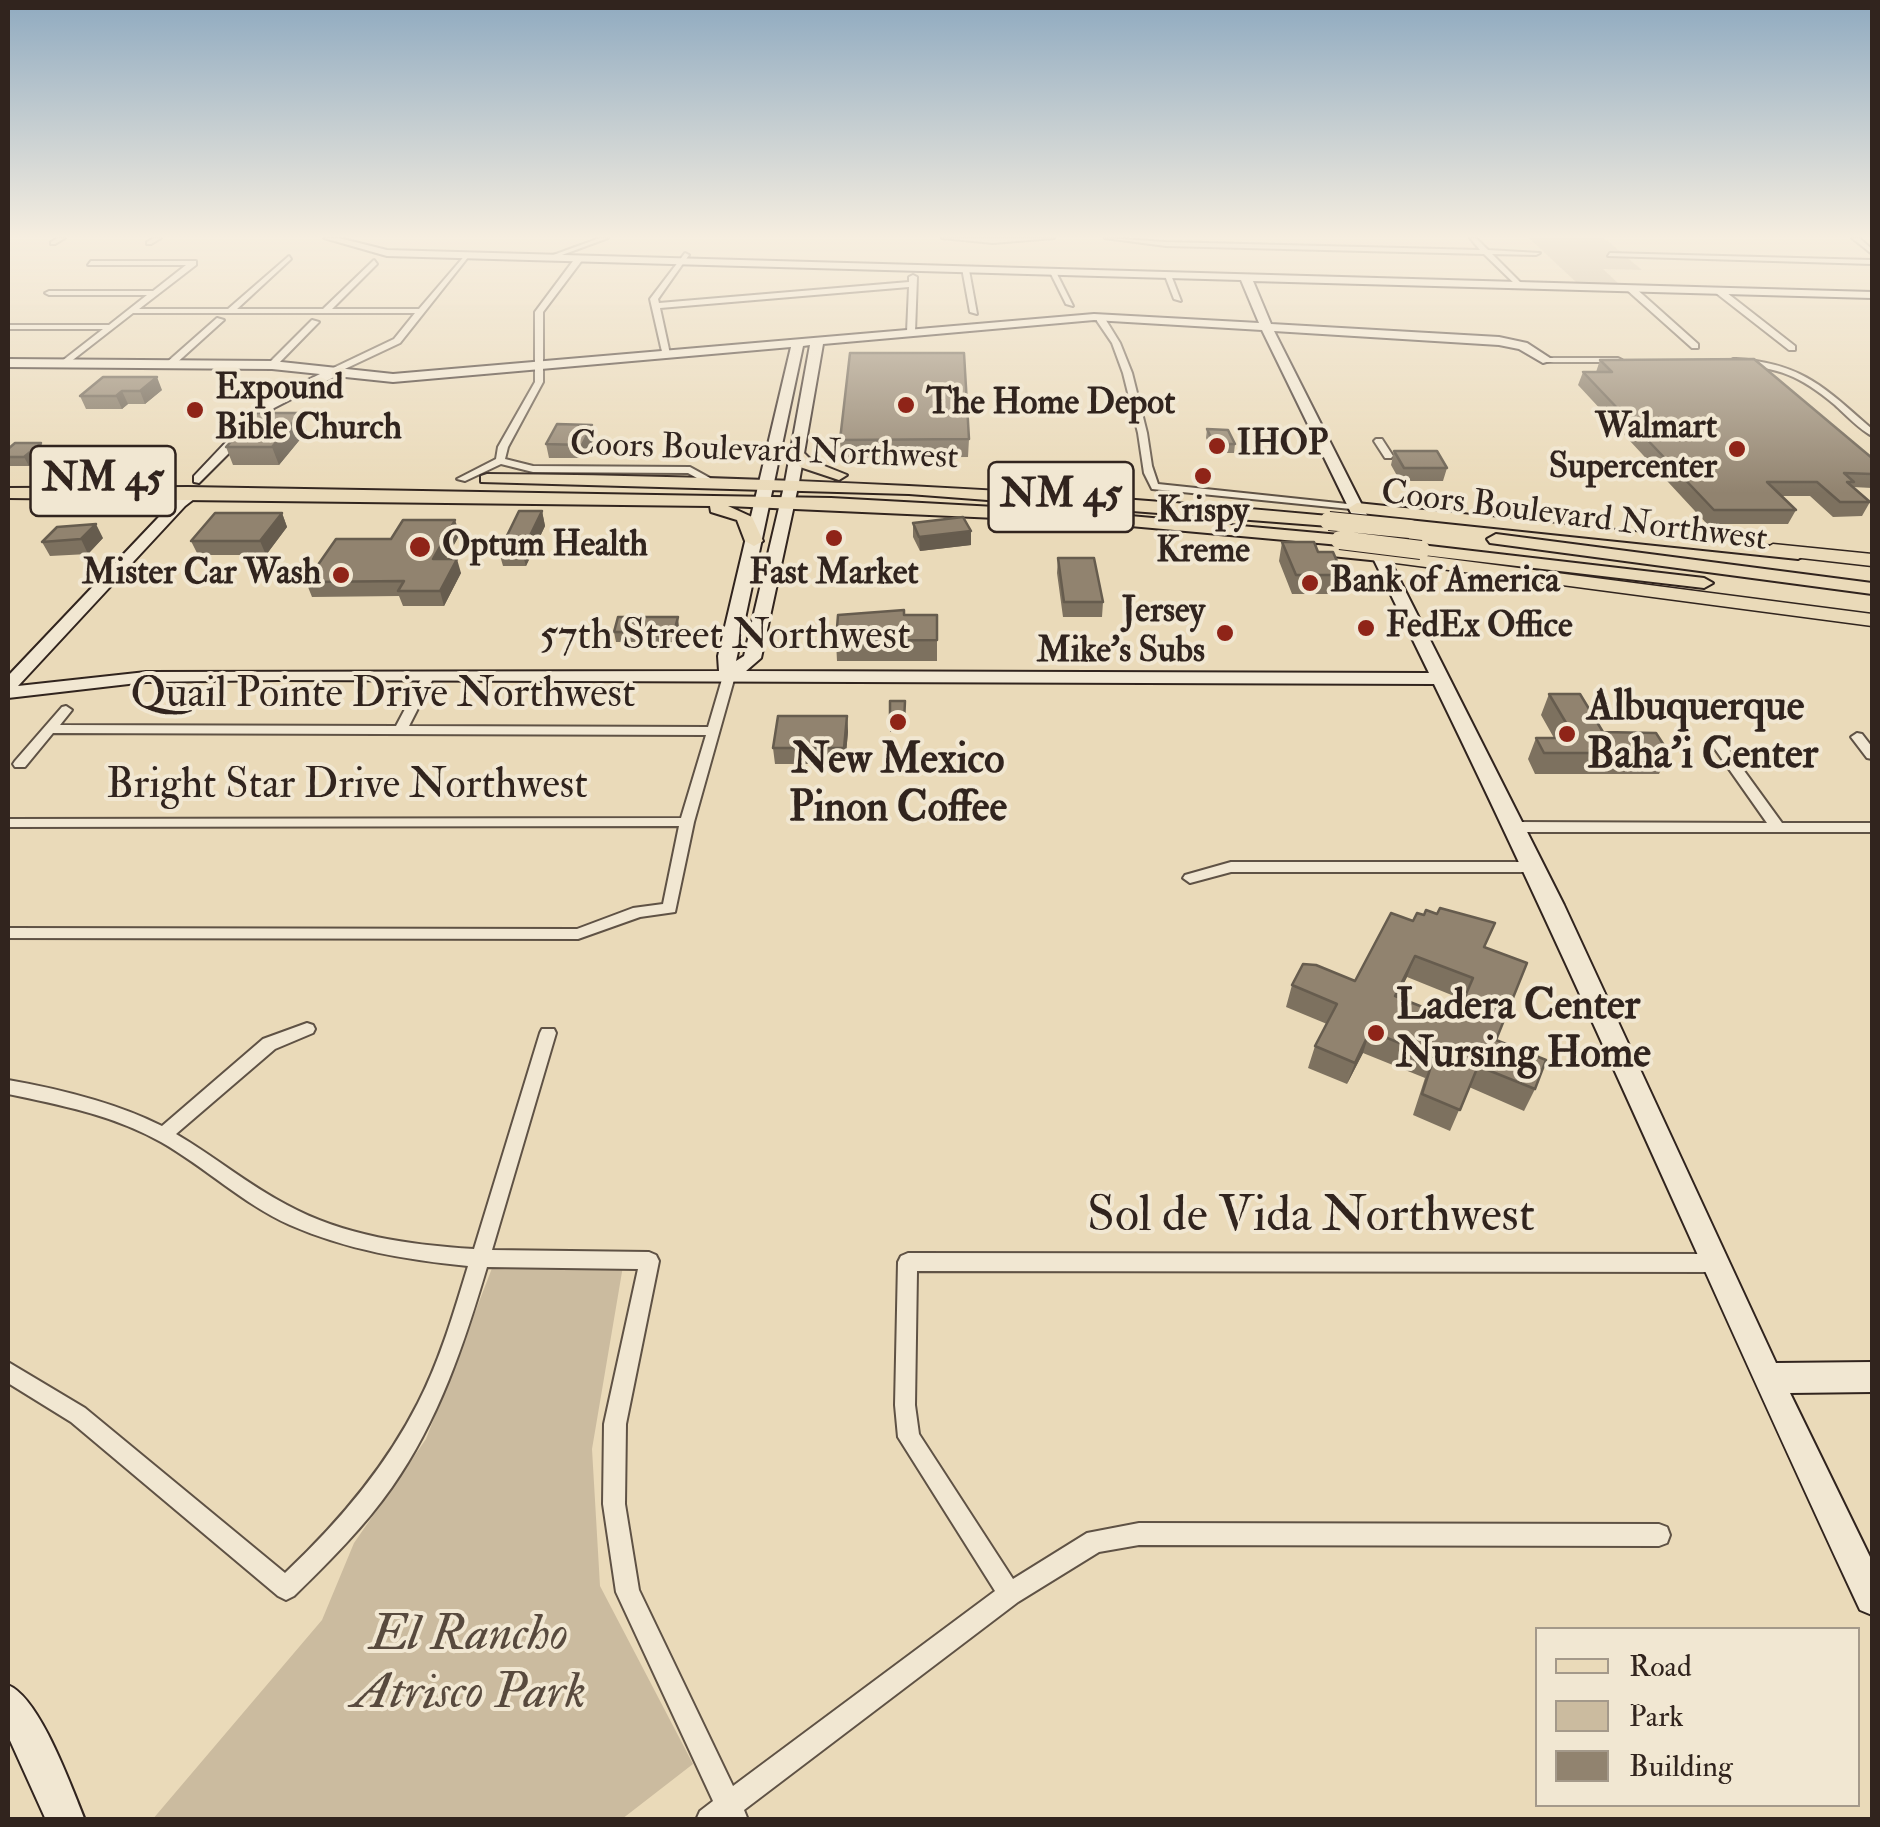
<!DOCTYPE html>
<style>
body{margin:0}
#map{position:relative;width:1880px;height:1827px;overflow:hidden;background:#eadab9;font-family:"IM FELL Double Pica",serif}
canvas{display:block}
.frame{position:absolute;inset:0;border:10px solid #31241e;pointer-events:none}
.legend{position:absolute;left:1535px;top:1627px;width:325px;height:180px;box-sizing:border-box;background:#f1e7d2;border:2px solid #a4998a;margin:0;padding:12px 18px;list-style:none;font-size:30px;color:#31241e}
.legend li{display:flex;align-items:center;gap:20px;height:50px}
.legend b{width:50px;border:2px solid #a4998a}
</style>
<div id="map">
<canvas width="1880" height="1827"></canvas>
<div class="frame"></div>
<ul class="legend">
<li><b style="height:12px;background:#eadab9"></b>Road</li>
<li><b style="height:28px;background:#cbbb9f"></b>Park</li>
<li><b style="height:28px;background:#91836f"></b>Building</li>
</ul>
</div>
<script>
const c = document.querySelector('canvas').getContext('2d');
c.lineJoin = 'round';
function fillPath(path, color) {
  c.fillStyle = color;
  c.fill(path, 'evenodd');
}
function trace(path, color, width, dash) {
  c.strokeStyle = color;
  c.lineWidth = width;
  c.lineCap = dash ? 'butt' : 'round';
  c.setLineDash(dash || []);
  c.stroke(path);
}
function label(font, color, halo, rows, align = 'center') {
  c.font = font + ' "IM FELL Double Pica",serif';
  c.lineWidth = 8;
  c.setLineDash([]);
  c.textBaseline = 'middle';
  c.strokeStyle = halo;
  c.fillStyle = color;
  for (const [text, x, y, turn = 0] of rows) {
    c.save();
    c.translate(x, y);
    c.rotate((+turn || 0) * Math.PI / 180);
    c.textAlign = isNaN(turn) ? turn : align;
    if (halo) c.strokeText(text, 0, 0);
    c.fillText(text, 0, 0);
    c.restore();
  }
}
fillPath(new Path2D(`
 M1529,238H1604L1642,270L1603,269L1619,284L1577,283Z
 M494,1263L623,1266L592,1449L600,1586L693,1764L622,1819L152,1820L322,1620L354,1543L426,1439Z`), '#cbbb9f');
const street = new Path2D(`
 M58,238H65L55,244H51V242Z
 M154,238H161L151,244H147V242Z
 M600,238H608L551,259L545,258Z
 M942,238H1054L993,243Z
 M1105,238L1166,242L1480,250L1470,238H1476L1488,250L1540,253L1536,255L1492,254L1521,283L1518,287L1484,254L1166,246Z
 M1852,238H1859L1872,249V254Z
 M467,253L469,256L400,343L332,375L328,372L329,370L394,339L415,313H133L65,366L62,365V361L103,329H8V325H109L147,295H49L45,293L49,291H153L186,265H88L91,261H196V265L139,309H228L289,256L291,259L237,309H323L374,260L377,264L332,309H419Z
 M685,253L689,255L658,299L659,303L909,282V277L913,275L917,277L915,332L911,334L907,332L909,287L660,308L670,354L663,356L650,299Z
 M1610,253L1872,260V264L1608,256Z
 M576,257L583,259L543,312V382L508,447L505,459L533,466L690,467L710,478V482H704L688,473L533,472L501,464L465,481L457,479L496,459L498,447L535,382V312Z
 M962,268L969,270L977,314L970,312Z
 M1049,270L1056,272L1073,306L1066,304Z
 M1164,273L1171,275L1181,301L1174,299Z
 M1627,286H1633L1698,344V348H1692L1627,290Z
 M1716,289H1722L1795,346V350H1789L1716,293Z
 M1097,315L1104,317L1120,343L1132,373L1147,433L1152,466L1158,484L1357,505L1362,508L1361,510L1152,489L1144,473L1138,433L1123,373L1112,343L1097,321Z
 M217,318L224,320L172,367H166V363Z
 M312,320L319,322L275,367H269V363Z
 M1547,358H1618L1622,360L1618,362H1544V358Z
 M1736,359C1802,363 1825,388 1872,429V436C1859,429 1847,416 1835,405C1798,374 1780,369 1733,363V359Z
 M1376,439H1382L1393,456L1391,458H1385L1374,441Z
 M729,672L735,676L694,822L675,912L640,917L578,939L8,938V928L577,929L633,908L663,904L679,826L8,827V819L681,818L706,735L53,733L25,767H15L13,764L15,761L62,707L66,706L72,710L60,725L396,726L422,677L428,673L434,677L409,726L708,727L723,676Z
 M1857,733L1862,734L1872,747V759L1867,758L1851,737Z
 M1716,738L1721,739L1782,823H1872V832H1515L1508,827L1515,822L1767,823L1710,742Z
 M1231,862H1535L1542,867L1535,872H1231L1190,883L1183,878L1185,875Z
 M307,1023L313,1025L315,1029L313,1033L275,1049L176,1134C214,1156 248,1185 287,1205C344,1236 410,1245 474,1249L540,1033L542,1029H554L556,1033L492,1250L649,1252L656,1255L659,1261L626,1424L625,1504L639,1590L733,1786L995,1591L898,1437L895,1405L898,1262L901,1256L908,1253L1715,1254L1722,1257L1725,1263L1722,1269L1715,1272L917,1271L915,1405L919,1434L1013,1579L1087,1533L1139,1523L1659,1524L1667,1527L1670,1535L1667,1543L1659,1546L1139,1545L1099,1552L1018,1602L744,1810L748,1820H696L700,1811L713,1801L616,1592L603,1504L604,1424L638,1269L487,1267C464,1344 439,1420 392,1487C364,1527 329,1562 294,1596L286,1600L278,1596L71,1422L8,1383V1362L85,1408L285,1573C338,1523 385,1468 418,1403C440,1360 454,1312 468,1266C407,1260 347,1250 290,1225C243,1204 205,1167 161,1142C113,1115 60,1105 8,1094V1080C59,1089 114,1102 162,1126L263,1039Z`);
const secondary = new Path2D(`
 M324,238H339L387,250L1872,292V298L1253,281L1271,324L1499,337L1527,343L1553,360L1543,363L1519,349L1499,345L1274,331L1564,905L1776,1363L1872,1362V1392L1790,1393L1872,1561V1615L1860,1610C1716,1302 1583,990 1434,684L278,680L146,682L8,698V676L175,500L196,488L203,492L185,506L18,686L146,672L719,671L718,656L791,347L393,382L336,376L274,408L199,483L194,482V476L264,402L320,374L272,369L8,367V359L272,361L393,374L1094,314L1259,323L1241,280L387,256ZM1094,320L1262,330L1429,673L746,671L761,658L799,482L823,344ZM810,345L785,482L744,656L736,661L803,346Z
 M8,1685C40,1698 71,1786 85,1820H46L8,1736Z`);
const primary = new Path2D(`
 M798,447L812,461L847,475L839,480L800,467L790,452Z
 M487,474C769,476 1049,490 1329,516L1338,521L1329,526L909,494L481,482V476Z
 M188,487L831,498L1086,512L1340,535L1349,540L1340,545L1086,522L728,506L752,517L763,541L754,546L745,541L737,520L711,512L710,506L8,498V488Z
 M1357,503L1798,549L1807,554L1798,559L1351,512L1349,508Z
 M1496,534L1872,583V594L1490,543L1487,539Z
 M1318,545L1380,551L1389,556L1380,561L1312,554V546Z
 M1421,545L1704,578L1713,583L1704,588L1415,554V546Z`);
const highway = new Path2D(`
 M1773,544L1872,554V566L1766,554L1763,550Z
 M1380,550L1872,614V626L1373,560V552Z`);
trace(street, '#5f5245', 4);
trace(secondary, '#31241e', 4);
trace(primary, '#31241e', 4);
trace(highway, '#31241e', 3);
fillPath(street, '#f1e7d2');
fillPath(secondary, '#f1e7d2');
fillPath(primary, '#eadab9');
fillPath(highway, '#eadab9');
const primaryBridge = new Path2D(`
 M1329,521L1410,529
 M1340,540L1421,550`);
trace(primaryBridge, '#31241e', 20, []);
trace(primaryBridge, '#eadab9', 18);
fillPath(new Path2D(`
 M1600,360L1872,458V488L1853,487L1870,502L1862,516L1833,517L1810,496H1781L1796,510L1788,524H1707L1578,385L1583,372H1596Z
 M103,377L162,390L145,404H128L122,409H86L80,396Z
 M592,425L594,438L585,458H549L546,444Z
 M1207,429L1235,444L1234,453H1213L1206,438Z
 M307,431L279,465H233L226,447Z
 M969,439L968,457L841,458L840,440Z
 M8,449L45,452L29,466H8Z
 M1394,451L1447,468L1443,481H1400L1391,465Z
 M542,511L545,526L526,566H503L499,552Z
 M282,513L287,527L266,555H198L191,541Z
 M913,523L971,545L920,551L913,537Z
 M460,534L446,559L461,573L444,606H403L399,596L312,597L306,582L391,539Z
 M103,538L88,554L50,556L42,542Z
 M1282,542L1318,552L1343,575L1338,594H1292L1279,561Z
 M1058,558L1103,602L1102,617H1063L1057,573Z
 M904,615H937V661H837L836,641Z
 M679,628L675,642H616L614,632Z
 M1549,694L1603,732L1669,753L1659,774H1535L1528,759L1536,738H1554L1541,715Z
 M890,701H905V732H890Z
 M847,716L848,732L845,764H775L773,748Z
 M1391,913L1484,947L1496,1040L1535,1089L1524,1111L1469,1087L1450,1131L1413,1115L1425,1078L1363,1053L1347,1084L1308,1068L1315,1046L1327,1024L1286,1007L1292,985L1355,981ZM1407,977L1464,1000L1455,1020L1397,997Z`), '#7d715f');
fillPath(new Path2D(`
 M157,377L162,390L145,404L140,391Z
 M122,391L128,404L122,409L116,396Z
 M301,413L307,431L279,465L272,447Z
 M592,425L594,438L585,458L582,445Z
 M41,443L45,452L29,466L24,457Z
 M542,511L545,526L526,566L522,552Z
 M282,513L287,527L266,555L260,541Z
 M455,520L460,534L438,573L433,559Z
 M96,524L103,538L88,554L81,539Z
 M971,531V545L920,551L919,537Z
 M457,559L461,573L444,606L440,591Z
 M678,617L679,628L675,642L674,632Z
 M847,716L848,732L845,764L844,748Z
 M1415,956L1407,977L1387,1017L1395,996Z
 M1370,1031L1363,1053L1347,1084L1355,1063Z`), '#665c4e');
const building = new Path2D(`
 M850,353H964L969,439L840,440Z
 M1754,359L1872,458V474L1844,473L1854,482H1847L1870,502H1840L1817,482H1767L1796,510H1714L1583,372H1612L1600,360Z
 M103,377H157L140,391H122L116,396H80Z
 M257,413H301L272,447H226Z
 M557,424L592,425L582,445L546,444Z
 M1207,429L1228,430L1235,444H1214Z
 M15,443H41L24,457H8V449Z
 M1394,451H1437L1447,468H1404Z
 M519,511H542L522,552H499Z
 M215,513H282L260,541H191Z
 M963,517L971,531L919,537L913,523Z
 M403,520H455L433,559H457L440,591H398L404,581L306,582L336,539H391Z
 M96,524L81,539L42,542L57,527Z
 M1282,542H1314L1318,552H1333L1343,575H1296Z
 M1058,558H1094L1103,602H1064Z
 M904,610V615H937V640L836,641L838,615Z
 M618,617H678L674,632H614Z
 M1549,694H1580L1603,732L1656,733L1669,753H1544L1536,738H1575Z
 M890,701H905L904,722H890Z
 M778,716H847L844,748H773Z
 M1440,908L1495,923L1484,947L1527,963L1496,1040L1546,1060L1535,1089L1478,1066L1460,1110L1422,1094L1434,1057L1370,1031L1355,1063L1315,1046L1337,1004L1292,985L1303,964L1316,965L1355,981L1391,913L1413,921L1417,913L1424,915L1426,910L1437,914ZM1415,956L1473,978L1455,1020L1395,996Z`);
fillPath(building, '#91836f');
trace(building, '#665c4e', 2.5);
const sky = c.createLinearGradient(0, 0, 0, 493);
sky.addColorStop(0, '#8faac0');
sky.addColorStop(0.48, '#f6eee0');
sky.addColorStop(1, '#f6eee000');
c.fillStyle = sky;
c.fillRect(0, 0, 1880, 493);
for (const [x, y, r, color] of [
 [906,405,10,"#8f2418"],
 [195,410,10,"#8f2418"],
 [1217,446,10,"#8f2418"],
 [1737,449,10,"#8f2418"],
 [1203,476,10,"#8f2418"],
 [834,538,10,"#8f2418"],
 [420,547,12,"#8f2418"],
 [341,575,10,"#8f2418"],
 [1310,583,10,"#8f2418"],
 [1366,628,10,"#8f2418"],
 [1225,633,10,"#8f2418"],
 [898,722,10,"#8f2418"],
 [1567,734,10,"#8f2418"],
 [1376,1033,10,"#8f2418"]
]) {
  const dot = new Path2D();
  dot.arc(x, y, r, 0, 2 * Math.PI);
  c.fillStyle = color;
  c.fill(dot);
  trace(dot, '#f1e7d2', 4);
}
label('bold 35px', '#31241e', '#f1e7d2', [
 ["Expound",215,390],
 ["Bible Church",215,430],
 ["The Home Depot",926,405],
 ["Walmart",1717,429,"right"],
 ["Supercenter",1717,469,"right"],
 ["IHOP",1237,446],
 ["Krispy",1203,513,"center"],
 ["Kreme",1203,553,"center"],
 ["Optum Health",442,547],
 ["Mister Car Wash",321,575,"right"],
 ["Fast Market",834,575,"center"],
 ["Bank of America",1330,583],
 ["Jersey",1205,613,"right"],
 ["Mike's Subs",1205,653,"right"],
 ["FedEx Office",1386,628]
], 'left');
label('35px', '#31241e', '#f1e7d2', [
 ["Coors Boulevard Northwest",764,453,2],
 ["Coors Boulevard Northwest",1574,518,7]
]);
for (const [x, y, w] of [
 [103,481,145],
 [1061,497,145]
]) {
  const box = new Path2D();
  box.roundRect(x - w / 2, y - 35, w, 70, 8);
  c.fillStyle = '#f1e7d2';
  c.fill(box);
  trace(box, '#31241e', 2.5);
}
label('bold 40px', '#31241e', null, [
 ["NM 45",103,481],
 ["NM 45",1061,497]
]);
label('42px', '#31241e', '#f1e7d2', [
 ["57th Street Northwest",725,639],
 ["Quail Pointe Drive Northwest",383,697],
 ["Bright Star Drive Northwest",347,788]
]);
label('bold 42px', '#31241e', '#f1e7d2', [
 ["Albuquerque",1587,710],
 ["Baha'i Center",1587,758],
 ["New Mexico",898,763,"center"],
 ["Pinon Coffee",898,811,"center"],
 ["Ladera Center",1396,1009],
 ["Nursing Home",1396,1057]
], 'left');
label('50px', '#31241e', '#f1e7d2', [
 ["Sol de Vida Northwest",1311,1219]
]);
label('italic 50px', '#584a3e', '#f1e7d2', [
 ["El Rancho",469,1638],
 ["Atrisco Park",469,1696]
]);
</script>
